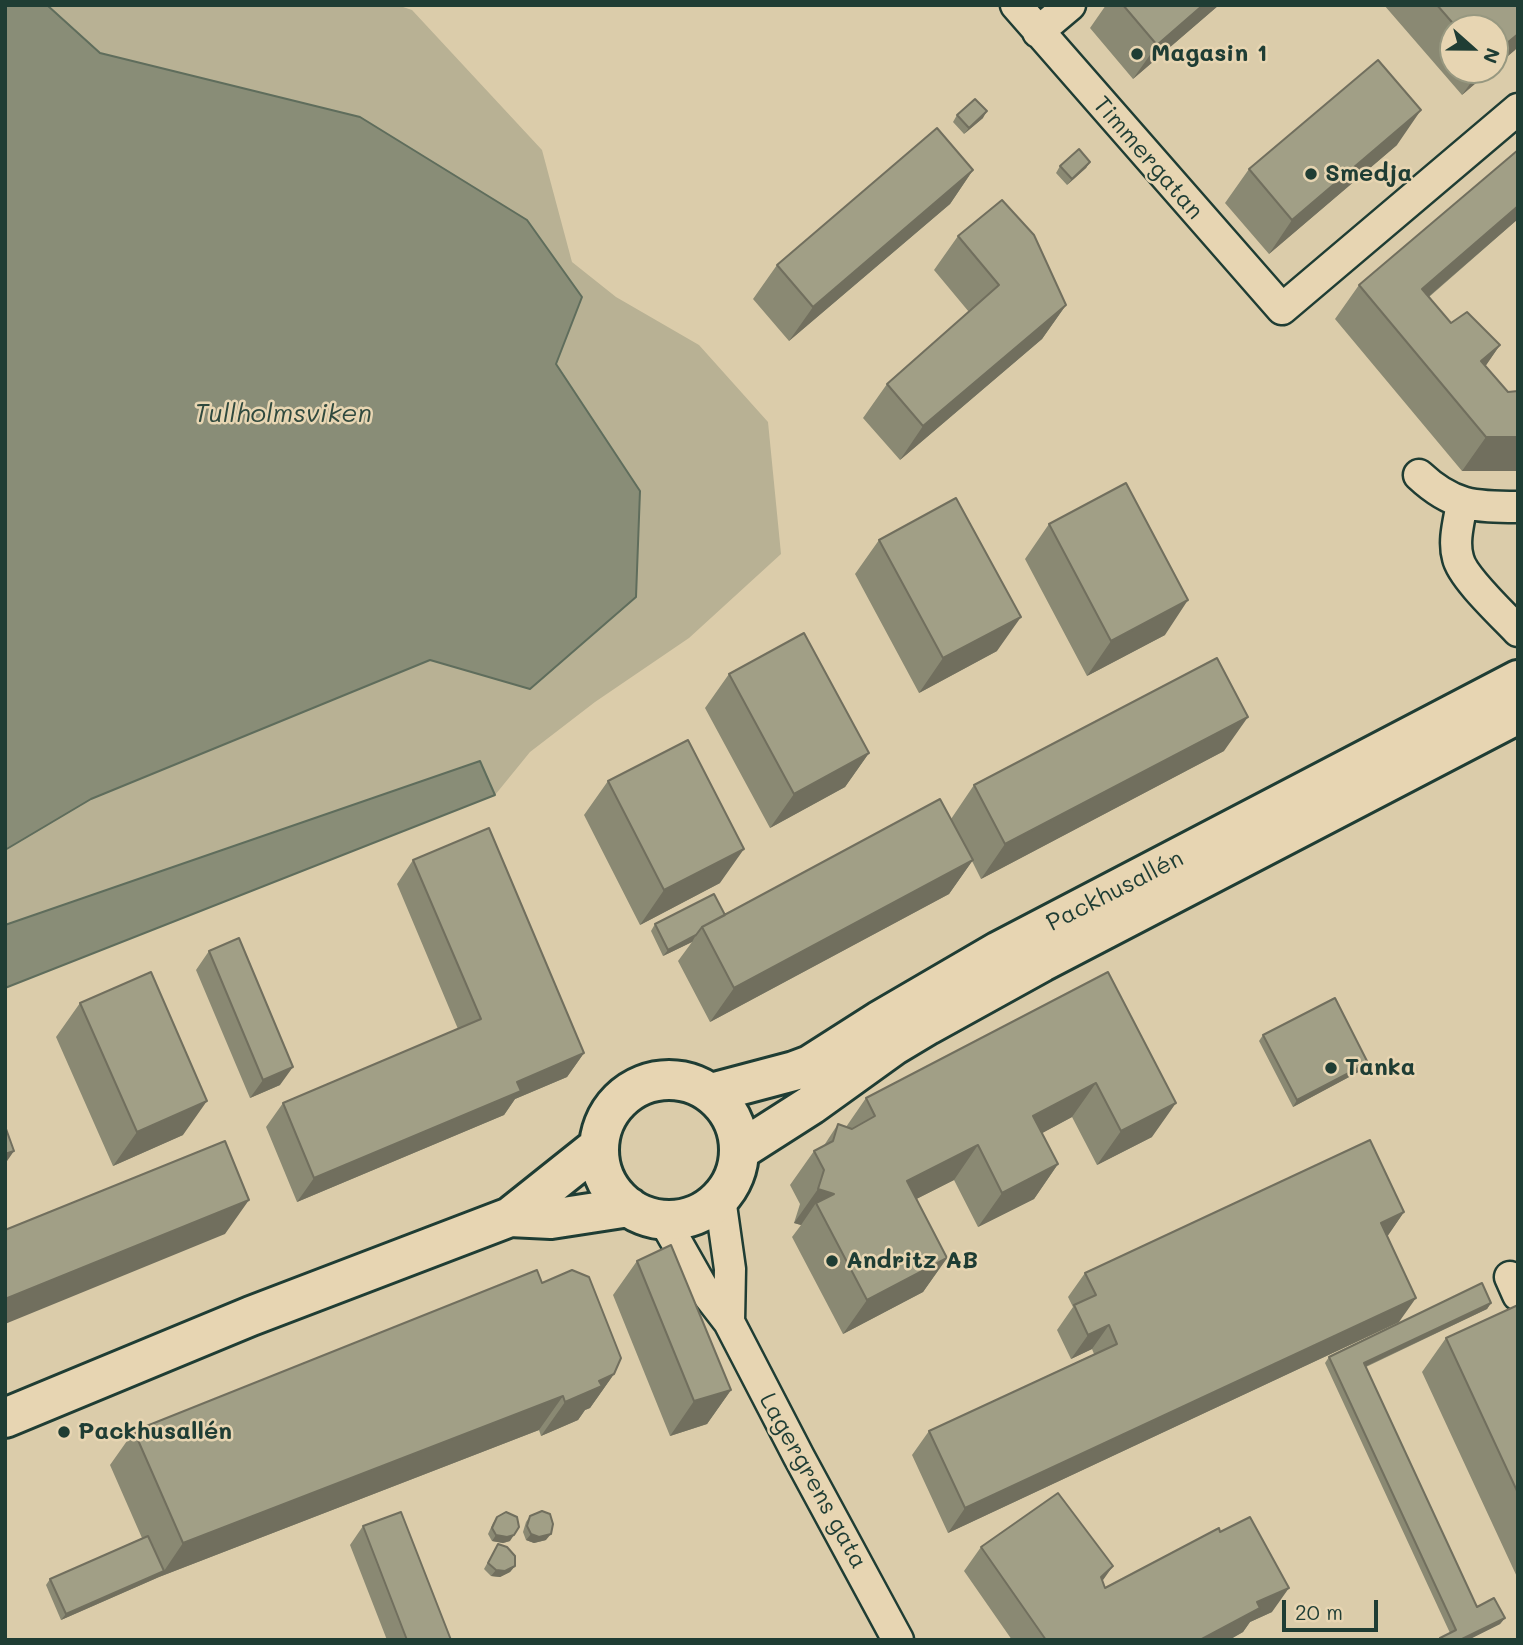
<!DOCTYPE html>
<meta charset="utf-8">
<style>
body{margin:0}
#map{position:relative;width:1523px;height:1645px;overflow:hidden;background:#dbccaa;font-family:Mali,sans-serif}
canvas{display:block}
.frame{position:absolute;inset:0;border:7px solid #1f3d34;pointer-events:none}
.north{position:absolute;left:1439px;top:14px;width:70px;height:70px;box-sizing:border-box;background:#e7d5b2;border:2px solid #979880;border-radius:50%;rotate:111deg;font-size:19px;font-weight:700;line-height:28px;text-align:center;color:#1f3d34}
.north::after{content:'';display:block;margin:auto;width:24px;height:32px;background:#1f3d34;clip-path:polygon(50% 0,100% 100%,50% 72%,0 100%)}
.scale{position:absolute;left:1282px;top:1600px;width:96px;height:32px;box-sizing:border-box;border:4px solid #1f3d34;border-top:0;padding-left:9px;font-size:21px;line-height:24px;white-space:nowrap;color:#1f3d34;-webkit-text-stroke:5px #e7d5b2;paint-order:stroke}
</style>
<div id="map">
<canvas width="1523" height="1645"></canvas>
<div class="frame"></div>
<div class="north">N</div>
<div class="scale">20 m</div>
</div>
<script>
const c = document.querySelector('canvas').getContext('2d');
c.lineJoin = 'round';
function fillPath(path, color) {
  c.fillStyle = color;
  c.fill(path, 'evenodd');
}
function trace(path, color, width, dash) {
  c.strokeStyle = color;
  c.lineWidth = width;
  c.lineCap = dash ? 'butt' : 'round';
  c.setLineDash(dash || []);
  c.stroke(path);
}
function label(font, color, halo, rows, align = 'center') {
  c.font = font + ' Mali,sans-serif';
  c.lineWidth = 5;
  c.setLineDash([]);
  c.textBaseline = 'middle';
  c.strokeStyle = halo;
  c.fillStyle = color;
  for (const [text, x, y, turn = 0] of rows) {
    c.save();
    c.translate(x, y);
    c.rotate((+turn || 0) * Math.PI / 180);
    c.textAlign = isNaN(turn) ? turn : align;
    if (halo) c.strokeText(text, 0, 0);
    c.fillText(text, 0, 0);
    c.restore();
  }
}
fillPath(new Path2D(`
 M47,5H397L412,10L542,150L572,262L616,297L699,345L768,422L781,554L689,638L595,702L530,752L495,795L480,761L5,925V850L91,799L430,660L530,689L640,491L556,364L582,297L360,117L100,53Z`), '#b8b194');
const water = new Path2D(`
 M5,5H47L100,53L360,117L527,220L582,297L556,364L640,491L636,597L530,689L430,660L91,799L5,850Z
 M480,761L495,795L5,988V925Z`);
fillPath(water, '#898d77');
trace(water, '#5f6d5c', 2);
const street = new Path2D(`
 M1016,5L1282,309L1518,109
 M1038,32L1070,5
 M1419,475C1452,506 1474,507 1518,507
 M1462,503C1459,521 1453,541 1458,558C1462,577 1503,615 1518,631
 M720,1198L730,1269L729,1322
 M664,1220L702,1287L729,1322L799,1457L898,1640
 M1510,1277L1518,1295`);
const secondary = new Path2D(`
 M599 1150a70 70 0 1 1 140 0a70 70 0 1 1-140 0Z
 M711,1093L794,1071L810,1065L879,1021L999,951L1518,680
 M739,1151L811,1105L893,1046L928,1025L1042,962L1518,714
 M510,1217L551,1219L629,1207
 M5,1418L251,1316L510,1217L599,1146`);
trace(street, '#1f3d34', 35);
trace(secondary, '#1f3d34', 44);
trace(street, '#e7d5b2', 30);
trace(secondary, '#e7d5b2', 38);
fillPath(new Path2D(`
 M1106,5H1219L1133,79L1090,28Z
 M1384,5H1518V46L1515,50L1495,67V28H1453V70H1491L1462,95Z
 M957,115L983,118L964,134L953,122Z
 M1397,145L1269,254L1225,203L1249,169Z
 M1518,150V219L1429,297L1451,323L1500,345L1485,366L1518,471H1462L1335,319L1359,285Z
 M1090,162L1086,168L1067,185L1056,173L1060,166Z
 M973,170L950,204L789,341L753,299L777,265Z
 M958,236L1066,305L1042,339L900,460L863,418L887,384L969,312L934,270Z
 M1049,524L1165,635L1087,676L1025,559Z
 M879,540L997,651L919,693L855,574Z
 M729,674L869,753L845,787L770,828L705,708Z
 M1224,751L981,879L972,861L949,894L710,1022L678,961L692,942L663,956L651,931L655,924L725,915L951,819L974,785Z
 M608,781L720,883L640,925L584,815Z
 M413,860L584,1053L567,1077L515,1099L504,1115L297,1202L266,1127L283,1103L458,1029L397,884Z
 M209,951L280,1085L250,1098L196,970Z
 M1108,972L1152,1137L1097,1165L1072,1117L1042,1133L1058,1164L1034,1199L978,1227L954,1180L916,1199L947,1258L923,1292L843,1334L792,1237L801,1225L794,1223L800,1204L790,1185L814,1151L823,1147L838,1124L846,1127L866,1098Z
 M80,1003L183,1135L113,1166L56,1037Z
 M1263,1035L1368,1063L1364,1069L1293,1107L1259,1041Z
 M1404,1212L1387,1236L1399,1322L948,1533L912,1455L929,1431L1094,1354L1092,1349L1071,1359L1057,1330L1073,1307L1068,1297L1085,1273Z
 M637,1261L731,1390L707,1424L670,1436L613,1295Z
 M542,1283L614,1374L590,1408L585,1410L578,1420L541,1436L539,1430L159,1577L61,1620L46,1585L50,1579L142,1538L110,1465L134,1431Z
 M1491,1303L1487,1309L1366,1367L1477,1607L1505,1618L1500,1624L1468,1640H1439L1440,1638L1450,1633L1325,1363L1329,1357Z
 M1518,1305V1579L1422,1372L1446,1338Z
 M530,1516L546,1540L534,1543L526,1540L523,1532L526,1522Z
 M497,1517L510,1541L503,1543L492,1541L488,1534L493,1523Z
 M363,1526L451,1640H387L350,1545Z
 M1220,1532L1272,1612L1250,1622L1243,1632L1229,1640H1012L964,1571L981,1547L1102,1581L1105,1588Z
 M498,1544L515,1566L510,1572L500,1577L491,1576L484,1569Z`), '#8a8973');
fillPath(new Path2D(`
 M1203,5H1219L1133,79L1157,45Z
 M1518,34V46L1515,50L1495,67V53Z
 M1480,70H1491L1462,95Z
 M1421,110L1397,145L1269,254L1292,220Z
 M987,111L983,118L964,134L969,128Z
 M1090,162L1086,168L1067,185L1072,179Z
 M973,170L950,204L789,341L813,307Z
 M1518,206V219L1398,323L1422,289Z
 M1066,305L1042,339L900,460L923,426Z
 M1500,345L1476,380L1481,361Z
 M1486,437H1518V471H1462Z
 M1188,600L1165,635L1087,676L1111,641Z
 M1021,617L997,651L919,693L943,658Z
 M1248,717L1224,751L981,879L1005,844Z
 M869,753L845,787L770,828L794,794Z
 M744,849L720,883L640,925L664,890Z
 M973,860L949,894L710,1022L734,988Z
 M696,935L692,942L663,956L668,950Z
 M584,1053L567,1077L515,1099L504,1115L297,1202L314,1178L517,1082Z
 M1368,1063L1364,1069L1293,1107L1297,1100Z
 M293,1067L280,1085L250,1098L263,1080Z
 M1096,1083L1072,1117L1009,1151L1033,1116Z
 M207,1101L183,1135L113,1166L137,1132Z
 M1176,1103L1152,1137L1097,1165L1121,1131Z
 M978,1145L954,1180L883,1216L907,1181Z
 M14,1151L5,1164V1154Z
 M1058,1164L1034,1199L978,1227L1002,1193Z
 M818,1189L834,1194L816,1203L801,1225L794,1223Z
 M249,1200L225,1234L5,1324V1299Z
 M1404,1212L1387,1237L1381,1223Z
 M947,1258L923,1292L843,1334L867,1300Z
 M1416,1298L1399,1322L948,1533L965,1508Z
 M1491,1303L1487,1309L1360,1369L1364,1363Z
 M1109,1325L1092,1349L1071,1359L1088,1335Z
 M614,1374L590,1408L585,1410L578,1420L541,1436L565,1402L599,1381Z
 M731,1390L707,1424L670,1436L694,1401Z
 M563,1396L539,1430L159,1577L61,1620L66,1614L164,1571L183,1543Z
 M531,1534H551L546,1540L534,1543L526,1540Z
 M496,1535H514L510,1541L503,1543L492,1541Z
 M515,1566L510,1572L500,1577L491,1576L496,1570Z
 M1113,1566L1096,1590L1101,1577Z
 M1289,1588L1272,1612L1250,1622L1243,1632L1229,1640H1200L1257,1602Z
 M1505,1618L1500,1624L1468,1640H1460Z`), '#716f5e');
const building = new Path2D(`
 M1123,5H1203L1157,45Z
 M1437,5H1518V34L1495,53V28H1457Z
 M1378,60L1421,110L1292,220L1249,169Z
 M975,99L987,111L969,128L957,115Z
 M937,128L973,170L813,307L777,265Z
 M1079,149L1090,162L1072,179L1060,166Z
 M1518,150V206L1422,289L1451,323L1467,312L1500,345L1481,361L1508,392L1518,391V437H1486L1359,285Z
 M1002,200L1034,235L1066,305L923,426L887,384L999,285L958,236Z
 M1126,483L1188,600L1111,641L1049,524Z
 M956,498L1021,617L943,658L879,540Z
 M804,633L869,753L794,794L729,674Z
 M1217,658L1248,717L1005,844L974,785Z
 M688,740L744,849L664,890L608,781Z
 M940,799L973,860L734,988L702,927Z
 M489,828L584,1053L517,1082L521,1091L314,1178L283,1103L481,1019L413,860Z
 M714,894L725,915L702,927L696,935L668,950L655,924Z
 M239,938L293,1067L263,1080L209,951Z
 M151,972L207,1101L137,1132L80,1003Z
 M1108,972L1176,1103L1121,1131L1096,1083L1033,1116L1058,1164L1002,1193L978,1145L907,1181L947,1258L867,1300L816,1203L834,1194L818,1189L824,1170L814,1151L833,1141L838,1124L852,1129L875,1116L866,1098Z
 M1335,998L1368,1063L1297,1100L1263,1035Z
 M5,1126L14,1151L5,1154Z
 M1370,1140L1404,1212L1381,1223L1416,1298L965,1508L929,1431L1117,1344L1109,1325L1088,1335L1074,1305L1096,1295L1085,1273Z
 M225,1141L249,1200L5,1299V1230Z
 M671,1245L731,1390L694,1401L637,1261Z
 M537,1270L542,1283L572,1270L589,1277L621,1358L614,1374L599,1381L602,1386L565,1402L563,1396L183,1543L134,1431Z
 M1482,1283L1491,1303L1364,1363L1477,1607L1494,1598L1505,1618L1460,1640H1441L1440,1638L1456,1630L1329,1357Z
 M1518,1305V1493L1446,1338Z
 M1058,1493L1113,1566L1101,1577L1105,1588L1219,1528L1220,1532L1250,1517L1289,1588L1257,1602L1260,1608L1200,1640H1046L981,1547Z
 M542,1511L550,1514L553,1524L551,1534L539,1537L531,1534L527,1526L530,1516Z
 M401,1512L451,1640H407L363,1526Z
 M506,1512L517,1517L519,1527L514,1535L507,1537L496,1535L492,1528L497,1517Z
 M148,1536L164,1571L66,1614L50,1579Z
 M498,1544L507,1547L515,1556V1566L505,1571L496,1570L488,1563Z`);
fillPath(building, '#a19f86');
trace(building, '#716f5e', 2);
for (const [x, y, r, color] of [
 [1137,54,7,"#1f3d34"],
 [1311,174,7,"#1f3d34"],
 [1331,1068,7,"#1f3d34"],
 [832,1261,7,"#1f3d34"],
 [64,1432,7,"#1f3d34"]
]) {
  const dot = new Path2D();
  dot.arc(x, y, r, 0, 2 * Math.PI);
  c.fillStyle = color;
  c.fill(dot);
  trace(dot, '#e7d5b2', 2.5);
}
label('bold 24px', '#1f3d34', '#e7d5b2', [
 ["Magasin 1",1151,54],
 ["Smedja",1325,174],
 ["Tanka",1345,1068],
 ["Andritz AB",846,1261],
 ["Packhusallén",78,1432]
], 'left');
label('24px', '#1f3d34', '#e7d5b2', [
 ["Timmergatan",1148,158,49],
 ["Packhusallén",1115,891,-27],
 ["Lagergrens gata",813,1481,61]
]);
label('italic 26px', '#2f493e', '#e7d5b2', [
 ["Tullholmsviken",283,414]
]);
</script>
